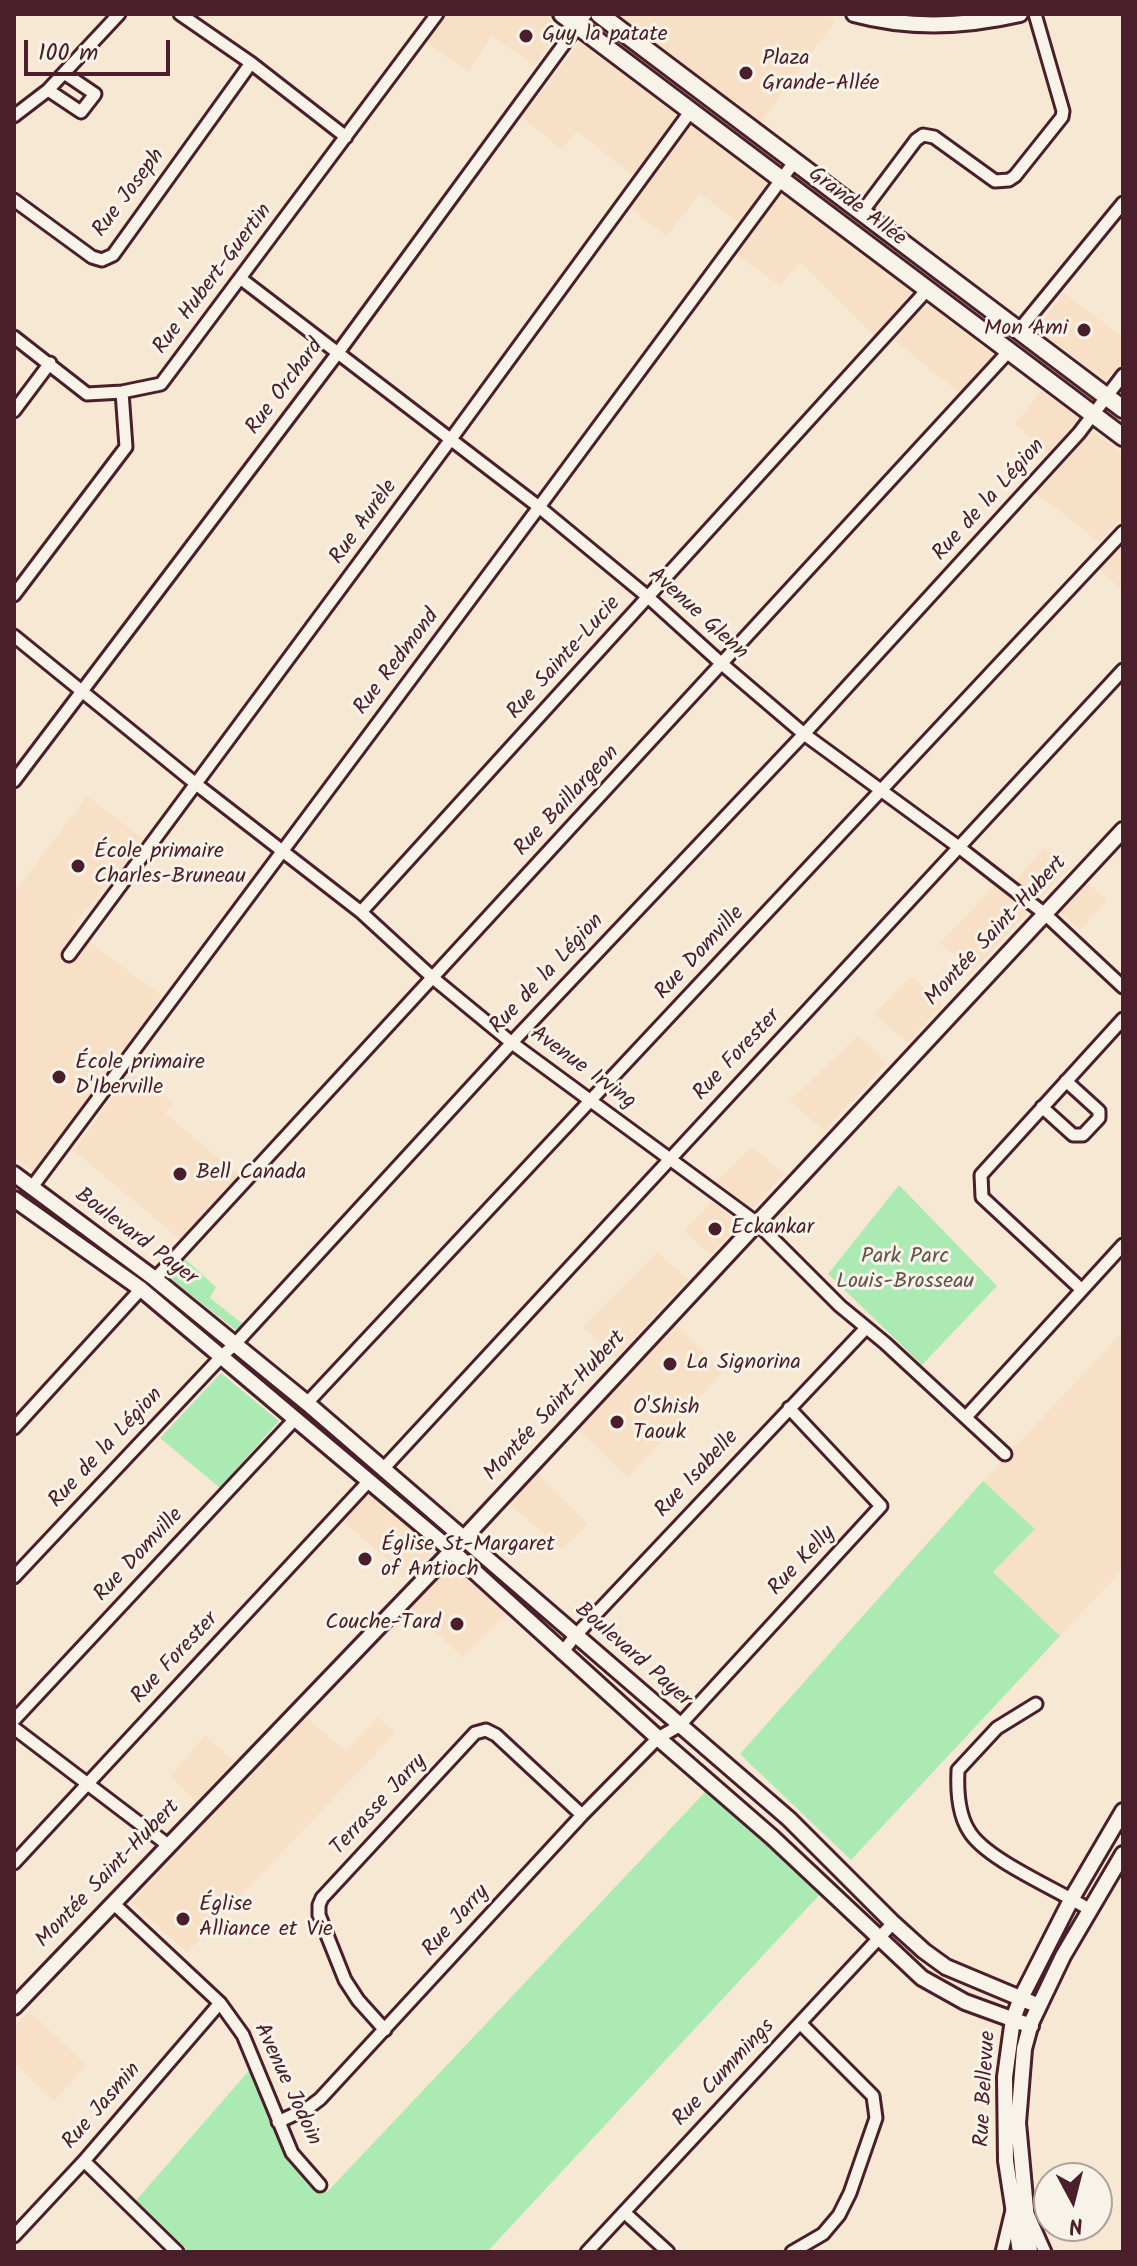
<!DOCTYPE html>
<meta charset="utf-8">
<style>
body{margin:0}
#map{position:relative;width:1137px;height:2266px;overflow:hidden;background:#f7e8d4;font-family:Kalam,sans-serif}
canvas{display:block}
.frame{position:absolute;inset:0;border:16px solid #4a1f2b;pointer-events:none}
.north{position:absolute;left:1033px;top:2162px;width:80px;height:80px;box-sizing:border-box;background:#f7f3e8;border:2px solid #b29e9c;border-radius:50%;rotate:173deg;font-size:22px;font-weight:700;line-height:32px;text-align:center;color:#4a1f2b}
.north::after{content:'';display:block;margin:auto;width:28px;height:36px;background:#4a1f2b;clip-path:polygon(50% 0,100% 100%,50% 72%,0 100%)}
.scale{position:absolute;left:24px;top:40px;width:146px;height:36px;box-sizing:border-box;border:4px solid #4a1f2b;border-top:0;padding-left:10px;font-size:24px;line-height:28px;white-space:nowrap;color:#4a1f2b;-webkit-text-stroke:6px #f7f3e8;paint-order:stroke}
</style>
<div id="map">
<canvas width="1137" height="2266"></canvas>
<div class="frame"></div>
<div class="north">N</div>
<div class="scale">100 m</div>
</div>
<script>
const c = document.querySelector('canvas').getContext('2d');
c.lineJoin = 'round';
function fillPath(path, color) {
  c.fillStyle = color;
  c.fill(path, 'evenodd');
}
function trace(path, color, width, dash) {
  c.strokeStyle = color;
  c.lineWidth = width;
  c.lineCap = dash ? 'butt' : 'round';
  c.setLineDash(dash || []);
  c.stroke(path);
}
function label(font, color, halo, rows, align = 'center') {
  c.font = font + ' Kalam,sans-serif';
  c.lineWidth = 6;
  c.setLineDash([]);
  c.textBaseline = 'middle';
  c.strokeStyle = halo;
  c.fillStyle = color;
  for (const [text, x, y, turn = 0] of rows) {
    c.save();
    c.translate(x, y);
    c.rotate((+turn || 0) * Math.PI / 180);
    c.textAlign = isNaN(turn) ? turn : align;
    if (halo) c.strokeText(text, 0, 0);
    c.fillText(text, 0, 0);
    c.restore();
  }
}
fillPath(new Path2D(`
 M448,14H544L559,25V32L534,65L491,36L468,72L425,41Z
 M617,14H821L836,20L760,123Z
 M580,42L676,114L677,121L635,177L577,131L562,150L522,117Z
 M692,126L766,183L767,186L740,223L700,194L667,236L628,207L686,128Z
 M780,192L912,291L910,300L876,338L800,262L780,286L734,253Z
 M1064,293L1123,337V363L1105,380L1037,329Z
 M928,304L996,357L962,395L891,338Z
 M1042,390L1078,418L1048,454L1015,424Z
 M1093,431L1123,454V516L1099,542L1036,493Z
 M1123,535V591L1095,565Z
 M87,796L144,839L71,928L162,996L34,1172L14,1158V893Z
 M1044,847L1069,868L1039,899L1016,881Z
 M1085,881L1107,901L1080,930L1058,910Z
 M997,883L1031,909L973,971L940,943Z
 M911,976L942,1005L907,1043L874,1014Z
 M858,1035L886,1063L824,1131L790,1101Z
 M130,1072L173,1102L165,1113L239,1175L181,1240L74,1151Z
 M752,1146L784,1174L752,1208L716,1182Z
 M712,1202L737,1221L738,1226L710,1255L684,1230Z
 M657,1252L688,1279L616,1358L583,1327Z
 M675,1324L723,1372L628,1478L577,1429Z
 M1123,1331V1569L1060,1636L993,1572L1035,1529L983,1481Z
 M537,1472L588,1524L562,1549L508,1503Z
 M368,1492L436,1547L409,1578L341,1520Z
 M453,1563L508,1613L463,1658L408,1606Z
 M304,1715L346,1752L378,1717L395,1733L187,1953L132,1903Z
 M205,1735L234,1761L196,1802L170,1776Z
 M30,2011L86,2065L54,2101L14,2062V2026Z`), '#f7e0c6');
fillPath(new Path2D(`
 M899,1185L997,1286L922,1365L828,1274Z
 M183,1257L216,1287L210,1298L243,1324L237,1331L169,1278Z
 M221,1373L279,1421L220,1488L160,1438Z
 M983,1481L1035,1529L993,1572L1060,1636L851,1860L740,1754Z
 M707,1790L823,1891L487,2252L178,2251L132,2205L253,2066L305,2174L327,2192Z`), '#abebb3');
const minor = new Path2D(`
 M180,14L251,63L346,137
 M48,90L81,112L95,94L64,73
 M14,116L48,90L119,14
 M14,200L92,257L102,260L113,255L251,63
 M862,212L916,140L923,135L934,137L995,181L1009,180L1015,176L1062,117L1063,111L1035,14
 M240,278L539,507L648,597L722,664L804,734L960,848L1045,914L1123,987
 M1019,330L1123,203
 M14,337L87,394L122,392L161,384L437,14
 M14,411L50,363
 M14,595L126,447L122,392
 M14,636L196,784L361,912L433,978L512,1043L757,1223L840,1306L885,1343L1005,1454
 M14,781L337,354L586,14
 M361,912L927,290
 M69,955L451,439L690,112
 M1042,1107L1073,1135H1083L1099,1118V1111L1066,1081
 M32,1187L539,507L795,161
 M155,1279L1009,351
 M1082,1290L982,1197L981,1175L1123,1019
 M307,1403L1123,532
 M966,1417L1123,1245
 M14,1428L141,1289
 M383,1469L1123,670
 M14,1577L222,1356L235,1344L518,1036L804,734L1079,433L1123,375
 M562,1653L575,1636L866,1328
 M1036,1704L997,1728L958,1770C957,1790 958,1814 969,1831C986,1860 1059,1890 1090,1910
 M14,1720L295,1419
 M14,1728L168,1845
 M14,1863L368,1482
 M113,1903L220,2003L243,2035L292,2153L320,2185
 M385,2030L358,2000L345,1980L319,1915V1905L322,1898L475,1733L486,1730L496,1735L582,1815
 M278,2122L308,2108L320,2099L582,1815L658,1738L679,1726L881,1506L789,1408
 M84,2161L177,2252
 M624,2212L668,2252
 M1029,2216L1045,2252
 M14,2236L84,2161L220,2003
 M587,2252L893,1923
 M792,2252L823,2234L839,2215L850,2193L876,2118L873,2096L800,2023
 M1002,2252L1012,2210`);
const tertiary = new Path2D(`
 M854,14C909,29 964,27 1020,14
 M14,1174L155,1279L307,1403L789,1819L893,1923L924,1951L946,1967L1039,2006
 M14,1199L141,1289L452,1551L658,1738L772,1837L922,1978L965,2002L1031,2026
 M14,2007L464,1538L1123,830
 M1020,2252L1006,2161L1005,2077L1013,2019L1021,1998L1072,1898L1123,1811
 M1030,2252L1018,2123L1024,2049L1031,2023L1063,1956L1123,1854`);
const secondary = new Path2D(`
 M562,14L1123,437
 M599,14L1123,409`);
trace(minor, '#4a1f2b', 17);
trace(tertiary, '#4a1f2b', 20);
trace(secondary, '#4a1f2b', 22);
trace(minor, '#f7f3e8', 11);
trace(tertiary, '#f7f3e8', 14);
trace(secondary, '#f7f3e8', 16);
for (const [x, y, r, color] of [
 [526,36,8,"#4a1f2b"],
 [746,73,8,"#4a1f2b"],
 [1084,330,8,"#4a1f2b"],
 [78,866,8,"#4a1f2b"],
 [59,1077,8,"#4a1f2b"],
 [180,1174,8,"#4a1f2b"],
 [715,1229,8,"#4a1f2b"],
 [670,1364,8,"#4a1f2b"],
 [617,1422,8,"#4a1f2b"],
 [365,1559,8,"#4a1f2b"],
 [457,1624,8,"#4a1f2b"],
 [183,1919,8,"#4a1f2b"]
]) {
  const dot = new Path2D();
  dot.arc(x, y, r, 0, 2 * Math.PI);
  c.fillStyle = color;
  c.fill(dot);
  trace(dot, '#f7f3e8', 3);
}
label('22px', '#4a1f2b', '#f7f3e8', [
 ["Guy la patate",542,36],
 ["Plaza",762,60],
 ["Grande-Allée",762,85],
 ["Mon Ami",1068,330,"right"],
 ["École primaire",94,853],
 ["Charles-Bruneau",94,878],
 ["École primaire",75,1064],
 ["D'Iberville",75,1089],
 ["Bell Canada",196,1174],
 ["Eckankar",731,1229],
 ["La Signorina",686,1364],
 ["O'Shish",633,1409],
 ["Taouk",633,1434],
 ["Église St-Margaret",381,1546],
 ["of Antioch",381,1571],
 ["Couche-Tard",441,1624,"right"],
 ["Église",199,1906],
 ["Alliance et Vie",199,1931]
], 'left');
label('22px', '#4a1f2b', '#f7f3e8', [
 ["Rue Joseph",130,194,-53],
 ["Grande Allée",856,208,37],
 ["Rue Hubert-Guertin",214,280,-53],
 ["Rue Orchard",286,388,-53],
 ["Rue de la Légion",990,501,-48],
 ["Rue Aurèle",365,523,-54],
 ["Avenue Glenn",697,615,42],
 ["Rue Sainte-Lucie",565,659,-48],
 ["Rue Redmond",398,663,-53],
 ["Rue Baillargeon",568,802,-47],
 ["Montée Saint-Hubert",997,932,-47],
 ["Rue Domville",701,954,-47],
 ["Rue de la Légion",548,975,-47],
 ["Rue Forester",738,1056,-47],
 ["Avenue Irving",582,1069,36],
 ["Boulevard Payer",135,1238,37],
 ["Montée Saint-Hubert",556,1407,-47],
 ["Rue de la Légion",107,1449,-47],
 ["Rue Isabelle",698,1475,-47],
 ["Rue Domville",140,1556,-47],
 ["Rue Kelly",803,1562,-47],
 ["Boulevard Payer",632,1656,41],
 ["Rue Forester",176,1659,-47],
 ["Terrasse Jarry",380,1806,-47],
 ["Montée Saint-Hubert",109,1875,-46],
 ["Rue Jarry",457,1922,-48],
 ["Rue Cummings",725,2074,-47],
 ["Avenue Jodoin",286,2085,65],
 ["Rue Bellevue",987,2089,-87],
 ["Rue Jasmin",103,2107,-49]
]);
label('22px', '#62524d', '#f7f3e8', [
 ["Park Parc",905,1258],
 ["Louis-Brosseau",905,1283]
]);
</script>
